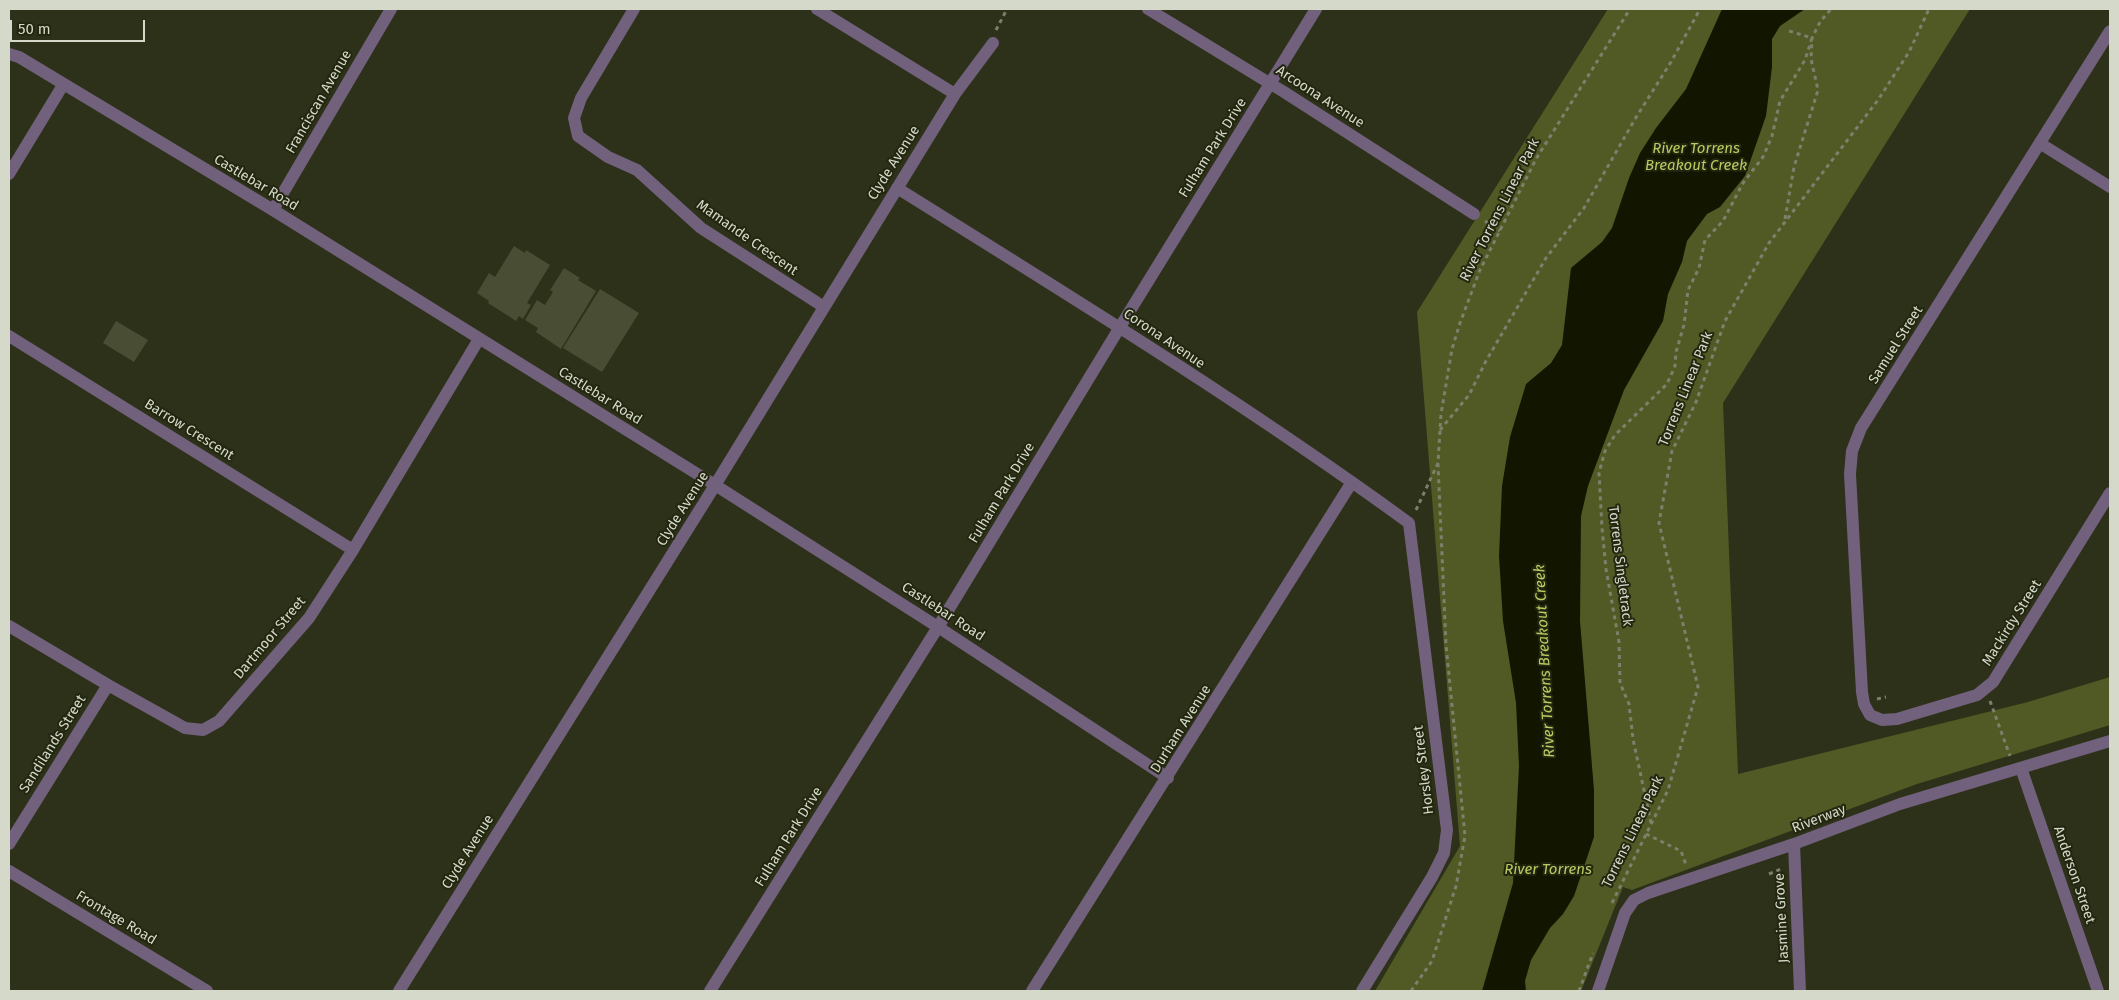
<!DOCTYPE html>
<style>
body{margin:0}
#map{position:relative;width:2119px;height:1000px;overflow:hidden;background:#2d3119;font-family:"Fira Sans",sans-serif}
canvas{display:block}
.frame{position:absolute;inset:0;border:10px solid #d5d9ca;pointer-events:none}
.scale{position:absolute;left:10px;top:20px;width:135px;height:22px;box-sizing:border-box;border:2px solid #d5d9ca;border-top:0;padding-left:6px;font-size:15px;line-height:18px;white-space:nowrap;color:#d5d9ca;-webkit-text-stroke:4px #23270f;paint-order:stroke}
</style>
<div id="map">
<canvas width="2119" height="1000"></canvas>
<div class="frame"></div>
<div class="scale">50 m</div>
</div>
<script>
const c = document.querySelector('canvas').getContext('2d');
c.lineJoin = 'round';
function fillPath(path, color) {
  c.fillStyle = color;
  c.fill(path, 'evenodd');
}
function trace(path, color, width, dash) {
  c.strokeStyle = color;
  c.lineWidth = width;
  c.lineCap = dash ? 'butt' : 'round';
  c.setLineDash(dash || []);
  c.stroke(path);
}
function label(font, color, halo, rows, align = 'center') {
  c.font = font + ' "Fira Sans",sans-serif';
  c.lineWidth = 4;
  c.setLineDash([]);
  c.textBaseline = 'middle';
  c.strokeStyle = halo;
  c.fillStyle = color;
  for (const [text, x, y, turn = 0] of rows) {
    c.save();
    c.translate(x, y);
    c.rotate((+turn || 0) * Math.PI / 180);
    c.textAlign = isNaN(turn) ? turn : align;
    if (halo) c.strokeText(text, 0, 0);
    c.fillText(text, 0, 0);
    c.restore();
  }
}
fillPath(new Path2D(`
 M1608,9H1970L1723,403L1738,774L2028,702L2110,677V725L1917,784L1632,890L1623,887L1581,991H1375L1460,846L1417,312Z`), '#515a24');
fillPath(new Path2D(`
 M1722,9H1805L1780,26L1772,39V67L1766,116L1745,176L1720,207L1707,214L1687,241L1682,262L1668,294L1663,321L1624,390L1588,486L1581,516L1580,621L1594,790V837L1574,896L1563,914L1550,928L1531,960L1525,981L1526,991H1482L1513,883L1519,766L1516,703L1503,621L1499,556L1502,486L1510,437L1526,384L1551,363L1562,345L1571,268L1602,242L1612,228L1629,178L1640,153L1656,128L1686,89Z`), '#121601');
fillPath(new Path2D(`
 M514,246L525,253L526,250L550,265L527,303L531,305L523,319L519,316L516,321L488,303L489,301L477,293L489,273L495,277Z
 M564,268L580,278L578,280L596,291L561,349L536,332L538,328L525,320L537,300L545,305L553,292L550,290Z
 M600,289L639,313L602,372L563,348Z
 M116,321L148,340L134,362L103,343Z`), '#484d34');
trace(new Path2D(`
 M996,30L1007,9
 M1785,219L1794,167L1818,90L1811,59L1812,38L1820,22L1831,9
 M1485,221L1500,231
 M1440,430L1469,395L1486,361L1546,258L1584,208L1635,119L1671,62L1700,9
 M1416,510L1438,463L1441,414L1452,349L1460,323L1480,270L1536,159L1630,9
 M1877,699L1886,697
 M1990,701L2010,756
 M1651,823L1633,739L1629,704L1620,683L1619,642L1606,569L1602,528L1599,473L1605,451L1615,435L1667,384L1675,366L1676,352L1684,325L1688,290L1699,268L1705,240L1723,221L1743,183L1763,157L1772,136L1780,101L1805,60L1812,38L1786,30
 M1646,834L1681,851L1686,865
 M1769,874L1781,869
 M1612,903L1668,790L1698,687L1659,523L1672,451L1696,402L1725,321L1769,243L1878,100L1909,52L1929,9
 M1411,991L1432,961L1456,886L1465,836L1446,645L1438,464
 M1579,991L1593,953`), '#7c806c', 3, [4, 4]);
trace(new Path2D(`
 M634,9L581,98L574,118L578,136L608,157L637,170L701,228L824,307
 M817,9L955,94
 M1148,9L1284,92L1474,214
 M2110,31L1861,428L1852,451L1850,474L1862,692L1864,704L1870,715L1882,720L1897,719L1977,695L1993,682L2110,493
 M9,54L19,57L273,210L715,485L938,627L1168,778
 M2041,144L2110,187
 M9,174L63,85
 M897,188C1070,296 1244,403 1409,523L1447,830L1444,853L1432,877L1362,991
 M273,210L391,9
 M9,336L353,550
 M9,626L108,685L185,728L203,730L219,721L309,618L353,550L479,339
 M2021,768L2098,991
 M9,844L108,685
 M1794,844L1800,991
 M9,871L207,991
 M399,991L709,495L955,94L993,43
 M710,991L938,627L1120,327L1316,9
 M1032,991L1352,482
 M1598,991L1625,913L1634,900L1648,893L1794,844L1900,804L2110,741`), '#71617c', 12);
label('14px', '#d5d9ca', '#23270f', [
 ["Arcoona Avenue",1320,97,33],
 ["Franciscan Avenue",319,102,-60],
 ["Fulham Park Drive",1213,148,-58],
 ["Clyde Avenue",894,163,-58],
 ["Castlebar Road",256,183,31],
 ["River Torrens Linear Park",1500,210,-63],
 ["Mamande Crescent",747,238,35],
 ["Corona Avenue",1164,339,34],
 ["Samuel Street",1896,345,-58],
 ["Torrens Linear Park",1686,389,-68],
 ["Castlebar Road",600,396,32],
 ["Barrow Crescent",189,430,32],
 ["Fulham Park Drive",1002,493,-59],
 ["Clyde Avenue",683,509,-58],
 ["Torrens Singletrack",1620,566,83],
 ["Castlebar Road",943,612,33],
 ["Mackirdy Street",2012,623,-58],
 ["Dartmoor Street",270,638,-50],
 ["Durham Avenue",1181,729,-58],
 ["Sandilands Street",53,744,-58],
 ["Horsley Street",1424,770,-97],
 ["Riverway",1819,819,-21],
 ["Torrens Linear Park",1633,832,-64],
 ["Fulham Park Drive",789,837,-58],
 ["Clyde Avenue",468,852,-58],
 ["Anderson Street",2074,875,71],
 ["Frontage Road",116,918,31],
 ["Jasmine Grove",1782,918,-93]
]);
label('italic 15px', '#b9cb61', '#23270f', [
 ["River Torrens",1696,149],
 ["Breakout Creek",1696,166],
 ["River Torrens Breakout Creek",1545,661,-93],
 ["River Torrens",1548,870]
]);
</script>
